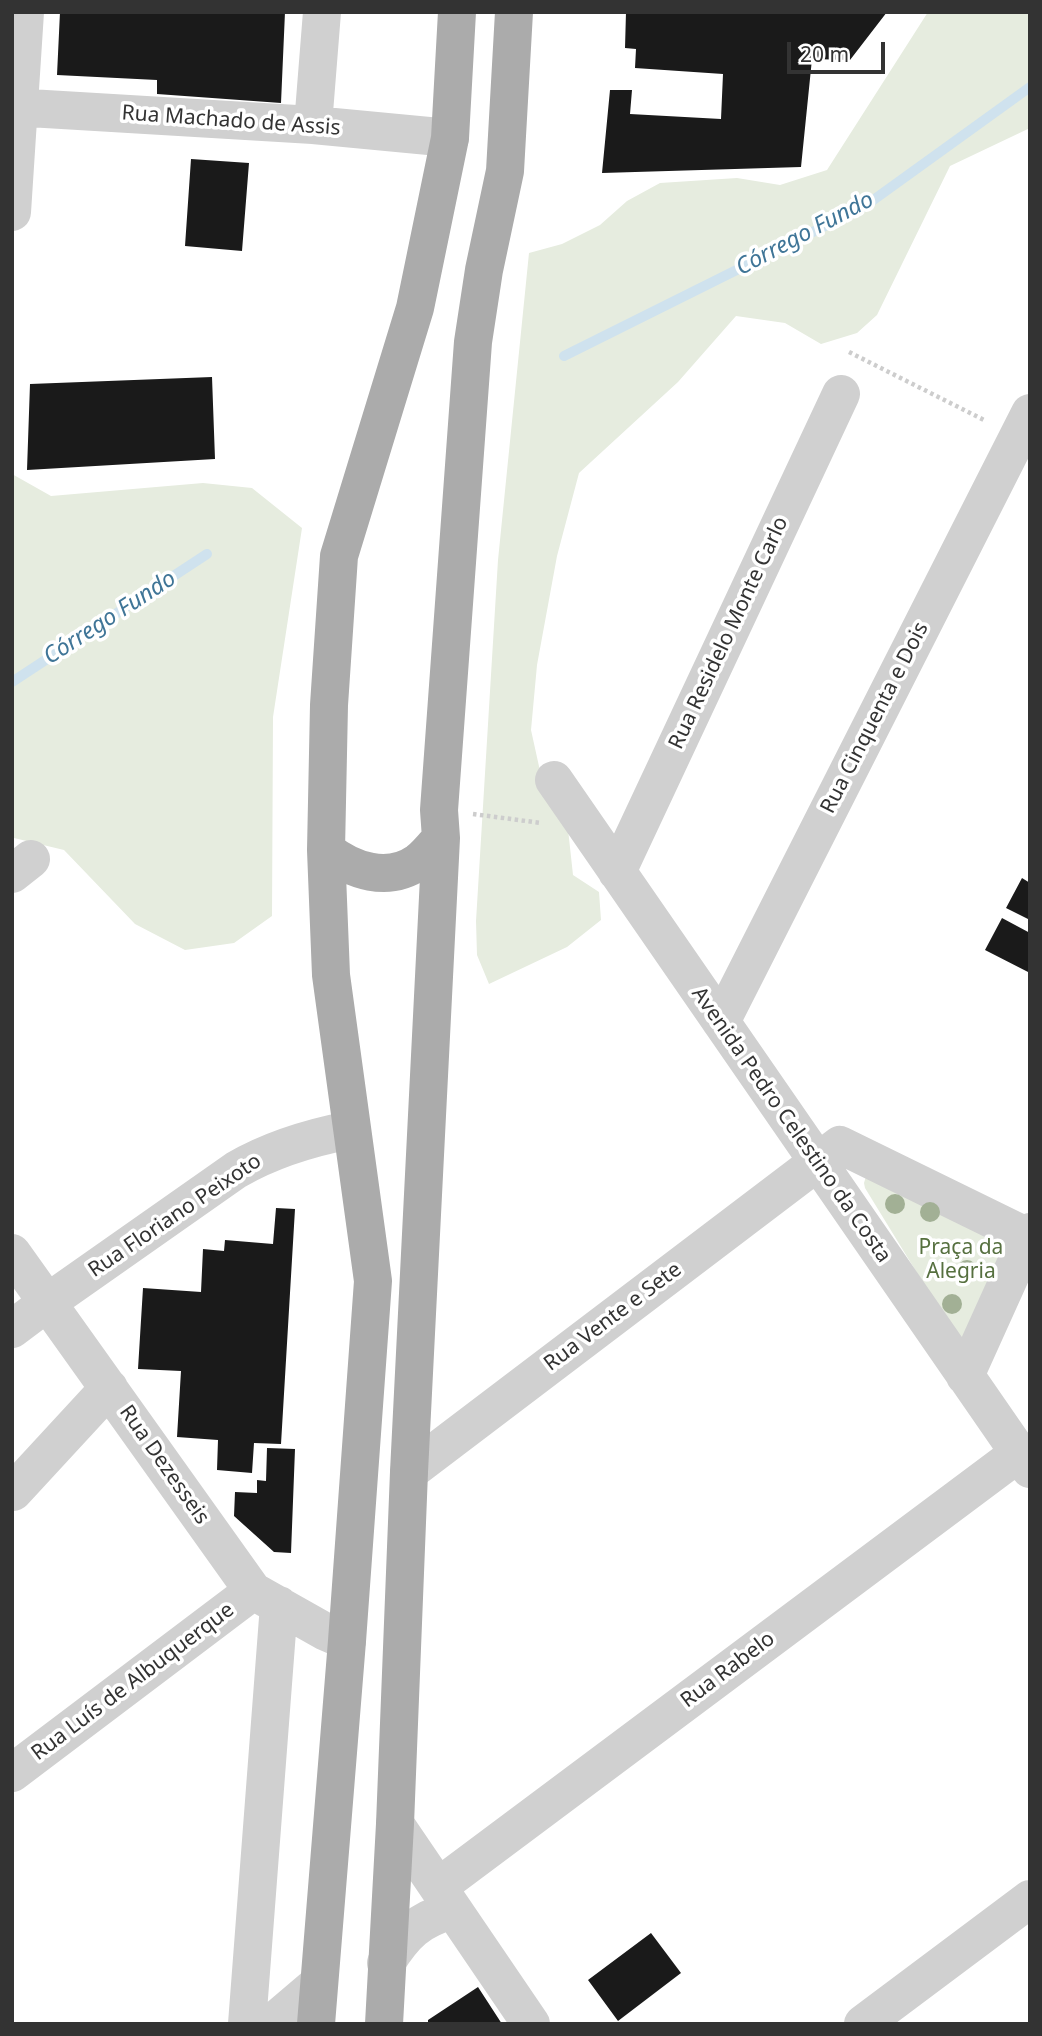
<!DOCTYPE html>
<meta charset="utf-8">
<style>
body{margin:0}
#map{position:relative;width:1042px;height:2036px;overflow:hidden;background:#fff;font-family:"Noto Sans",sans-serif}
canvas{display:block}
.frame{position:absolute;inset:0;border:14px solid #333;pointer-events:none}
.scale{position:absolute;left:787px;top:42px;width:98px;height:32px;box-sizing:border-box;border:4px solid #333;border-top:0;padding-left:9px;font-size:21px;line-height:24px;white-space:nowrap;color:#333;-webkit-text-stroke:5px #fff;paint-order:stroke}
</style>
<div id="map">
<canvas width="1042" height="2036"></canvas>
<div class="frame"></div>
<div class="scale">20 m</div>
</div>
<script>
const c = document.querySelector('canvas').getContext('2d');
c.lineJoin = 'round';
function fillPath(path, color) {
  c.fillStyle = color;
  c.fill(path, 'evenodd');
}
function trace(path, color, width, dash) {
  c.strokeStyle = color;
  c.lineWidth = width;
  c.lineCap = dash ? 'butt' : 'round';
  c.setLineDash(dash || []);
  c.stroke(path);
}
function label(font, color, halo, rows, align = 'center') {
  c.font = font + ' "Noto Sans",sans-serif';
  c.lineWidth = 7;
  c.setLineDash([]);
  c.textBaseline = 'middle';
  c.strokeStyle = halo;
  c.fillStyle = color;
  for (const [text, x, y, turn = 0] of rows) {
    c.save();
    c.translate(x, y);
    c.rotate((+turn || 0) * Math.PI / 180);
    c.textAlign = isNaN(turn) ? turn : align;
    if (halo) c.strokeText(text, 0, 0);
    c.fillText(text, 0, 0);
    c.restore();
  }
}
fillPath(new Path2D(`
 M928,12H1030V128L950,166L877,315L857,333L821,344L785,323L736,316L678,382L579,473L557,556L537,665L531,730L544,789L567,820L573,875L599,892L601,920L567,947L489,984L477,955L476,921L498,560L529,253L562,244L600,225L627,201L660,183L737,178L780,185L827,170Z
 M12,474L51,496L203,483L252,488L302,528L273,717L272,916L234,943L185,950L135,924L64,850L14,838L12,839Z
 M867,1173L1017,1239L963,1348L865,1188L864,1183Z`), '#e6ecdf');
trace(new Path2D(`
 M564,356L865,206L1030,87
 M12,682L207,554`), '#cfe2ee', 10);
fillPath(new Path2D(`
 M60,12H285L281,103L157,94V80L57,75Z
 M626,12H887L850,60L812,59L801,167L602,173L610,90H632L630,114L721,119L723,74L635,68L636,49L625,48Z
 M191,159L249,163L242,251L185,246Z
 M212,377L215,459L27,470L30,384Z
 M1022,878L1030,883V920L1006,908Z
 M1002,918L1030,933V973L985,950Z
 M276,1208L295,1209L281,1444L254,1443L252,1473L217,1470L218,1440L177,1437L181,1371L138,1369L143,1288L201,1292L203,1249L224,1251L225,1240L273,1244Z
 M267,1448L295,1449L291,1553L274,1552L234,1516L235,1492L257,1493V1480L266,1481Z
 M651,1933L681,1973L618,2021L588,1980Z
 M478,1987L502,2024H428V2020Z`), '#1a1a1a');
trace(new Path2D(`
 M849,352L986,421
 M473,814L541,823`), '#cdcdcd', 4.5, [3.5, 3.5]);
trace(new Path2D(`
 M12,107L313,125L450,138
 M313,125L322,12
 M12,212L25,12
 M554,780L1030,1469
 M617,872L841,394
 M12,874L31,859
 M721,1022L1030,413
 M12,1253L253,1591L324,1631L347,1641
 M12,1329L48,1302L236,1170C272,1149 309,1138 350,1130
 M965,1376L1030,1232
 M409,1472L840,1145L1030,1238
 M13,1492L109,1388
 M12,1773L253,1591
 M395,1824L531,2024
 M438,1887L1019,1453
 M386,1963C405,1933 418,1920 453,1910
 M247,2024L279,1605
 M271,2024L318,1984
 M863,2024L1030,1899`), '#d0d0d0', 38);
trace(new Path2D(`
 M326,850C352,871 388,883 418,862C426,856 434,846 441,838
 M316,2024L347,1641L373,1281L331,975L326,850L329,705L339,556L415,308L450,138L457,12
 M384,2024L395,1824L409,1472L441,838L439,810L473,342L484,270L505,171L514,12`), '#ababab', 38);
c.fillStyle = '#a2b095';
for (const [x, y] of [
 [895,1204],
 [930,1212],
 [967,1270],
 [952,1304]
]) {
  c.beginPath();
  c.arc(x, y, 10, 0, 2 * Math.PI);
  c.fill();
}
label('21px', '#333', '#fff', [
 ["Rua Machado de Assis",231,121,4],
 ["Rua Residelo Monte Carlo",729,633,-65],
 ["Rua Cinquenta e Dois",875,718,-63],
 ["Avenida Pedro Celestino da Costa",791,1125,55],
 ["Rua Floriano Peixoto",175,1216,-34],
 ["Rua Vente e Sete",613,1317,-37],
 ["Rua Dezesseis",164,1465,55],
 ["Rua Rabelo",728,1670,-37],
 ["Rua Luís de Albuquerque",133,1682,-37]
]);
label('21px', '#56703f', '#fff', [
 ["Praça da",961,1248],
 ["Alegria",961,1272]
]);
label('italic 23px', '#3f7597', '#fff', [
 ["Córrego Fundo",805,234,-28],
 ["Córrego Fundo",110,618,-33]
]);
</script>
